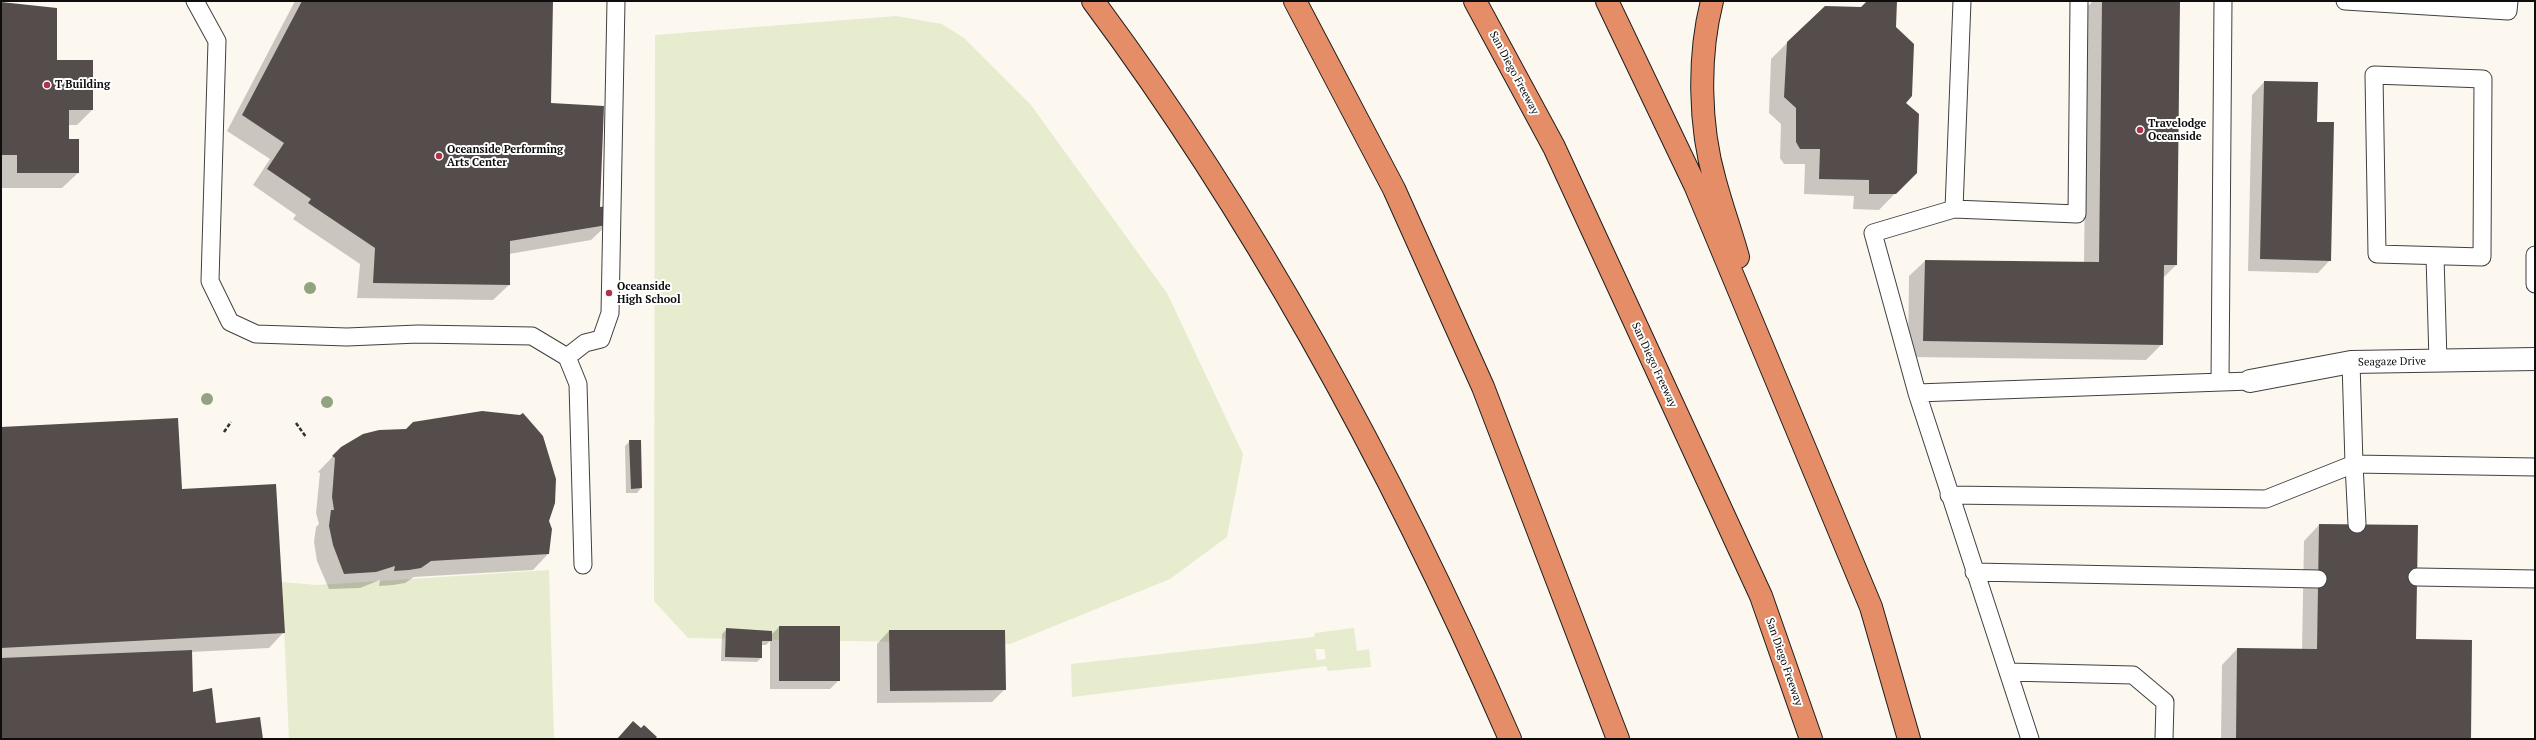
<!DOCTYPE html>
<style>
body{margin:0}
#map{position:relative;width:2536px;height:740px;overflow:hidden;background:#fdf8ef;font-family:"PT Serif",serif}
canvas{display:block}
.frame{position:absolute;inset:0;border:2px solid #0d0d0d;pointer-events:none}
</style>
<div id="map">
<canvas width="2536" height="740"></canvas>
<div class="frame"></div>
</div>
<script>
const c = document.querySelector('canvas').getContext('2d');
c.lineJoin = 'round';
function fillPath(path, color) {
  c.fillStyle = color;
  c.fill(path, 'evenodd');
}
function trace(path, color, width, dash) {
  c.strokeStyle = color;
  c.lineWidth = width;
  c.lineCap = dash ? 'butt' : 'round';
  c.setLineDash(dash || []);
  c.stroke(path);
}
function label(font, color, halo, rows, align = 'center') {
  c.font = font + ' "PT Serif",serif';
  c.lineWidth = 4;
  c.setLineDash([]);
  c.textBaseline = 'middle';
  c.strokeStyle = halo;
  c.fillStyle = color;
  for (const [text, x, y, turn = 0] of rows) {
    c.save();
    c.translate(x, y);
    c.rotate((+turn || 0) * Math.PI / 180);
    c.textAlign = isNaN(turn) ? turn : align;
    if (halo) c.strokeText(text, 0, 0);
    c.fillText(text, 0, 0);
    c.restore();
  }
}
fillPath(new Path2D(`
 M896,16L942,24L964,38L1031,105L1167,293L1243,454L1227,537L1170,579L1010,644L688,638L654,601L655,35Z
 M549,570L554,739H289L282,582L317,585Z
 M1354,628L1357,651L1369,649L1371,667L1328,671L1326,666L1072,697L1071,664L1314,637L1315,633ZM1315,649H1324L1326,659L1317,660Z`), '#e6eccd');
fillPath(new Path2D(`
 M295,1H552L550,104L607,225L591,240L509,254V285L493,300L357,298L360,264L293,219L296,215L253,185L270,159L227,131Z
 M2093,1H2179L2176,265L2163,278L2162,344L2146,360L1908,357L1909,276L1925,261L2084,263L2087,7Z
 M1,3L56,61L92,110L77,125H68V140L78,173L62,188H2Z
 M1895,27L1916,172L1879,210L1853,209L1854,196L1804,194L1805,164H1784L1780,158L1781,124L1769,113L1771,59L1787,43Z
 M2264,82L2316,123L2330,260L2318,273L2248,271L2252,95Z
 M482,412L548,522V554L533,570L414,577L405,583L393,585L379,586L380,580L360,588L329,589L317,561L314,542L316,527L319,524L316,513L320,473L318,472L342,447L406,430L414,423Z
 M1,428L181,490L284,632L269,648L191,652L192,693L215,724L262,739H1Z
 M630,441H640L641,488L637,493H626L625,446Z
 M2319,525L2415,640L2470,739H2221L2222,665L2237,649L2302,650L2304,541Z
 M779,627L839,680L830,689H770V641L766,645H761V658L757,662L721,661L722,634L727,629L771,635Z
 M889,631L1005,689L992,702L877,703V644Z`), '#0003');
fillPath(new Path2D(`
 M302,1H553L551,103L604,106L600,207L608,206L607,225L510,241V285L373,283L375,248L308,203L311,199L267,169L284,143L242,115Z
 M1867,1H1897L1896,27L1914,44L1912,96L1906,103L1919,114L1917,173L1896,194H1869V180L1819,179L1820,149H1800L1796,142V108L1784,97L1787,42L1825,6L1861,7Z
 M2102,1H2180L2177,265H2164L2163,345L1923,341L1925,260L2099,262Z
 M1,2L57,8V60H93V110H69V139H79V173H17V155H1Z
 M2264,81L2318,82L2317,122H2334L2331,261L2260,259Z
 M482,411L520,415L523,413L543,436L556,479L555,503L549,521L552,529L549,554L431,561L421,568L409,570L394,571L395,566L376,572L344,574L333,545L329,526L331,510H334L332,497L335,458L332,456L341,447L363,434L379,430L406,429L413,422Z
 M178,418L182,489L276,484L285,633L1,648V427Z
 M629,440H641L642,488L631,489Z
 M2319,524L2418,525L2416,639L2472,640L2471,739H2236L2237,648L2317,649Z
 M779,626H840V681H779Z
 M726,628L772,631V641H762V658L725,657Z
 M889,630H1005L1006,690L890,691Z
 M192,650L193,692L212,688L216,723L260,717L263,739H1V658Z
 M633,721L641,728L644,725L657,737L655,739H617Z`), '#554d4b');
const lane = new Path2D(`
 M195,1L217,41L210,281L230,322L256,334L347,337L418,334L532,336L567,357L578,384L583,565
 M1962,1L1954,209L2077,214L2079,1
 M2345,1L2508,11L2509,1
 M2374,75L2483,79L2482,257L2377,254Z
 M2535,255V284
 M2435,256L2438,361
 M567,357L585,343L601,339L610,313L616,1
 M2220,382L2223,1
 M1917,393L1873,233L1954,209
 M1949,495L2266,499L2354,464L2351,362
 M2357,524L2354,464L2535,467
 M1974,572L2318,579
 M2417,577L2535,579
 M2008,672L2133,675L2165,702L2164,739
 M2030,739L1917,393L2250,381`);
const street = new Path2D(`
 M2250,381L2351,362L2535,359`);
const highway = new Path2D(`
 M1093,1C1262,228 1397,480 1510,739
 M1295,1L1394,189L1483,387L1618,739
 M1475,1L1554,147L1761,596L1811,739
 M1607,1L1695,185L1871,607L1909,739
 M1712,1C1698,56 1699,126 1715,181C1722,207 1731,232 1738,257`);
trace(lane, '#404040', 19);
trace(street, '#404040', 24);
trace(highway, '#1e1e1e', 24);
trace(new Path2D(`
 M296,423L306,437
 M224,432L231,422`), '#2f2f2f', 2.5, [4, 2]);
trace(lane, '#fff', 17);
trace(street, '#fff', 22);
trace(highway, '#e58d66', 22);
c.fillStyle = '#91a37f';
for (const [x, y] of [
 [310,288],
 [207,399],
 [327,402]
]) {
  c.beginPath();
  c.arc(x, y, 6, 0, 2 * Math.PI);
  c.fill();
}
for (const [x, y, r, color] of [
 [47,85,4,"#ae344c"],
 [2140,130,4,"#ae344c"],
 [439,156,4,"#ae344c"],
 [609,293,4,"#ae344c"]
]) {
  const dot = new Path2D();
  dot.arc(x, y, r, 0, 2 * Math.PI);
  c.fillStyle = color;
  c.fill(dot);
  trace(dot, '#fff', 1.5);
}
label('11px', '#0d0d0d', '#fff', [
 ["San Diego Freeway",1514,73,62],
 ["Seagaze Drive",2392,362,-1],
 ["San Diego Freeway",1654,365,65],
 ["San Diego Freeway",1784,662,71]
]);
label('bold 11px', '#0d0d0d', '#fff', [
 ["T Building",55,85],
 ["Travelodge",2148,124],
 ["Oceanside",2148,137],
 ["Oceanside Performing",447,150],
 ["Arts Center",447,163],
 ["Oceanside",617,287],
 ["High School",617,300]
], 'left');
</script>
